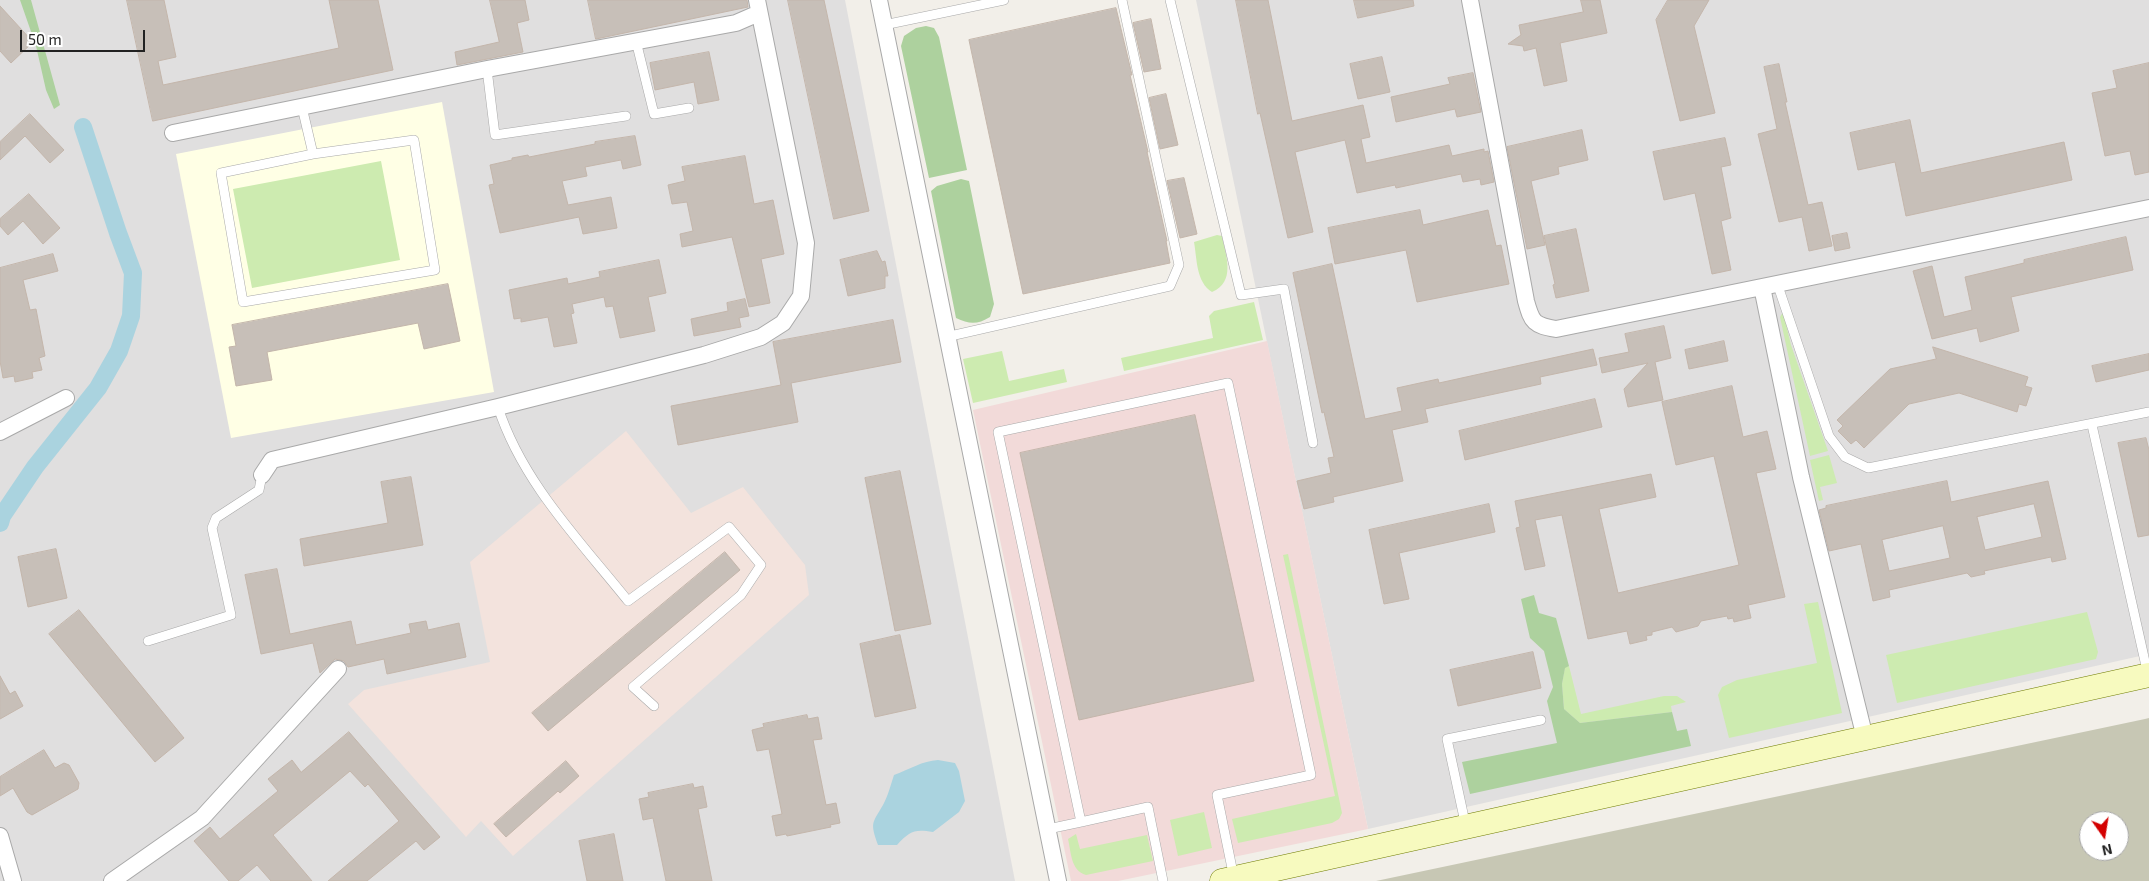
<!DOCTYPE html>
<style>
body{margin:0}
#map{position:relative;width:2149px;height:881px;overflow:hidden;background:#f2efe9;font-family:"Exo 2",sans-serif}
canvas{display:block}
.north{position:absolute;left:2079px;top:811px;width:50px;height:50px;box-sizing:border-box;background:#fff;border:1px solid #a7a7a7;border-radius:50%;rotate:167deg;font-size:14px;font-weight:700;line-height:20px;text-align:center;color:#222}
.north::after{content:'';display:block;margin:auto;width:18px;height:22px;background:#d40000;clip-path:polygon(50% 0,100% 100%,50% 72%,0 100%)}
.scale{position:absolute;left:20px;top:30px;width:125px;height:22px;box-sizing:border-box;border:2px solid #222;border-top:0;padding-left:6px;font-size:15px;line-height:18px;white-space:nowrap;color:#222;-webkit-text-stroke:4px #fff;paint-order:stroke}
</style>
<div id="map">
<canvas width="2149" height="881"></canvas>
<div class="north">N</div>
<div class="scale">50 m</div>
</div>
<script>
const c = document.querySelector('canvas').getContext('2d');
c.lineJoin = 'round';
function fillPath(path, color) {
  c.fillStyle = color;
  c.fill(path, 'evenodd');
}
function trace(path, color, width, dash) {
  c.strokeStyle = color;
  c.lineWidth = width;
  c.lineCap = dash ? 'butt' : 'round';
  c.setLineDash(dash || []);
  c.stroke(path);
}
fillPath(new Path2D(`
 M0,0H845L1015,881H0Z
 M1196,0H2149V654L1368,829Z`), '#e0dfdf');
fillPath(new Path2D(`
 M1267,341L1368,829L1118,881H1071L973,410Z`), '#f2dad9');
fillPath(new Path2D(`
 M442,102L494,392L231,438L176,154Z`), '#ffffe5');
fillPath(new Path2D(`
 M626,431L691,513L743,487L805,565L809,595L513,856L481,821L466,837L348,704L364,690L490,662L470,562Z`), '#f3e3dd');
fillPath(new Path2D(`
 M2149,718V881H1376L2145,719ZM2089,821H2119V851H2089Z`), '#c7c7b4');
fillPath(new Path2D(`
 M381,161L400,260L252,288L233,189Z
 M1217,235L1222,236C1226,256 1236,282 1212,292C1196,282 1197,259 1194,242Z
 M1254,302L1263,340L1124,371L1121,358L1213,338L1209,316L1214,311Z
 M1783,312L1791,345L1828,451L1810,456L1780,317Z
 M1002,351L1009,381L1064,369L1067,382L973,403L963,359Z
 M1829,455L1837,483L1820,487L1823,500L1819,501L1810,460Z
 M1288,554L1342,813L1339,819L1332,823L1238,843L1232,819L1335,796L1283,555Z
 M1818,602L1842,713L1729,738L1718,695L1722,687L1737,680L1817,663L1804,604Z
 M2087,612L2098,652L2096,659L1897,703L1886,655Z
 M1569,666L1581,714L1664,696H1677L1686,702L1671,706L1672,712L1580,723L1564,709L1562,684L1565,667Z
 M1204,812L1212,848L1178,856L1170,820Z
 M1076,834L1080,849L1147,835L1153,861L1086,875C1071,871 1071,852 1068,839Z`), '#cdebb0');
fillPath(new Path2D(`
 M20,0H31L60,105L54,109L46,90L36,46Z
 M926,26L934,28L939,37L967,170L929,178L901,46L904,36L916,28Z
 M961,179L969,181L994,304L990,317C977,325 969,324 956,318L931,191L937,186Z
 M1534,595L1539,613L1556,618L1569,666L1565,668L1562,684L1564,709L1580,723L1672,712L1677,731L1687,729L1691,746L1470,794L1462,762L1557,743L1547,701L1553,687L1544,651L1530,638L1521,599Z`), '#add19e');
fillPath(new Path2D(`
 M938,760L955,763L959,771L965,801L959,812L933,832C914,829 910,831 897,845H878C870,822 872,824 883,805C888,796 891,784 894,775C910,769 922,761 938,760Z`), '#aad3df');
trace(new Path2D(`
 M0,523L2,516L35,467L98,388L119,351L131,316L133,273L118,233L83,127`), '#aad3df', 18);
const building = new Path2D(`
 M127,0H164L176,57L158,61L163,85L339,48L329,0H378L393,70L153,121Z
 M490,0H525L529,20L517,23L523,52L457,65L455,52L499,42Z
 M588,0H747L748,7L596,39Z
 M788,0H824L869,211L834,219Z
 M1236,0H1268L1292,121L1363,105L1370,137L1361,139L1366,163L1449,145L1452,156L1484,149V152L1488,151L1494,182L1481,185L1480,179L1463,182L1461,174L1396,188L1395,185L1357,193L1345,140L1295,152L1313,232L1288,238L1260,113L1258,114Z
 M1354,0H1413L1414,6L1358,18Z
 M1581,0H1600L1607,33L1560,43L1567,81L1544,86L1536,48L1524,51L1523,46L1508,44L1521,35L1519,25L1583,12Z
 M1668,0H1709L1694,26L1715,113L1680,121L1656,20Z
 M0,6L33,42L11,63L0,51Z
 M1116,8L1132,75H1130L1148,152H1147L1167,241H1166L1170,263L1023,294L969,40Z
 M1151,19L1161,69L1144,72L1133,23Z
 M709,52L719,100L698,104L694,82L655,90L650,63Z
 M1382,57L1390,92L1358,99L1350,64Z
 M2149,63V172L2135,175L2130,151L2105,156L2092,93L2117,88L2113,71Z
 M1779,64L1787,102H1785L1808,205L1822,202L1832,246L1809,251L1802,217L1779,222L1758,134L1777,129L1764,67Z
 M1473,73L1481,112L1457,117L1455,109L1396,122L1391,97L1450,84L1448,78Z
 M1166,94L1178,145L1160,149L1149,98Z
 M30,114L64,150L50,163L25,136L0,160V142Z
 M1910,120L1921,173L2064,142L2072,180L1906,216L1895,162L1858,170L1850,133Z
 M1582,130L1588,160L1558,167L1559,174L1531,181L1545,245L1527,249L1507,147Z
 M635,136L641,165L623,169L621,160L585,167L587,176L562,181L568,205L611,197L617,228L583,234L579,217L500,233L489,185L494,184L490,165L512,160V158L528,155L529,157L595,144V142Z
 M1725,138L1731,165L1721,167L1731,218L1721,221L1731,270L1712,274L1695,193L1664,200L1653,152Z
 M745,156L754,204L773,200L784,254L761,259L770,303L749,307L732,237L682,247L680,234L693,231L687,202L672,204L668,185L685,181L682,167Z
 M1184,178L1197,234L1180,238L1167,181Z
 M29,194L60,228L43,244L23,221L8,235L0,226V219Z
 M1420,210L1423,225L1488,210L1496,246L1501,245L1509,284L1417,302L1406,250L1335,264L1328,228Z
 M1576,229L1589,291L1556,298L1553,285L1555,284L1544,236Z
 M1847,233L1850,248L1835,251L1832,236Z
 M2126,237L2133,270L2011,297L2019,331L1980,342L1977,328L1932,339L1913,271L1932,266L1944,317L1972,310L1965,277L2024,263V260Z
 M877,251L882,262L885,261L888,276H885V288L848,296L840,260Z
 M53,254L58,271L23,280L30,310L36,309L45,356L39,358L42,370L32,372L33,378L15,382L14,376L3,378L0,361V268Z
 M659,260L666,293L648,297L655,331L620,338L613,306L606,307L604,297L572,304L574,313L571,314L577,343L554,347L548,317L521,322V318L514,319L509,290L567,278L568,284L600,277L599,272Z
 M1332,264L1365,419L1402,411L1397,388L1438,379L1439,383L1593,349L1597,365L1540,377L1541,384L1425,409L1428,422L1392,430L1403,481L1333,497L1334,502L1304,509L1297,481L1331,473L1328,458L1334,457L1324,412L1322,413L1293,273Z
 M448,284L460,341L424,349L418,323L267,352L272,380L236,386L229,347L236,346L232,325Z
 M745,299L749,316L739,318L741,327L694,336L691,319L728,311L727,303Z
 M893,320L901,362L791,383L798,422L678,445L671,406L781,385L773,342Z
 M1664,326L1671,358L1655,362L1663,400L1628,407L1624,389L1648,363L1602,373L1599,358L1629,352L1625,334Z
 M1724,341L1728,361L1689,369L1685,350Z
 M1933,347L2028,377L2025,386L2032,388L2026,406L2019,404L2017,412L1959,393L1909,404L1864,448L1856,440L1851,444L1838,431L1843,426L1837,420L1890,369L1936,359Z
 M2149,354V370L2096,382L2092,366Z
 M1732,386L1743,437L1767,431L1776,469L1756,473L1785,597L1748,605L1751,618L1734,622L1733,618L1728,619L1727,616L1701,621L1698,626L1676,632L1672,627L1652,632V635L1646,636L1647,640L1630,644L1627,631L1588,639L1562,515L1535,520L1545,566L1525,570L1516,528L1520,527L1515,501L1651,474L1656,497L1599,509L1618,593L1739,565L1714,456L1676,465L1662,402Z
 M1595,399L1602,427L1465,460L1459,431Z
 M1195,415L1254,681L1079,720L1020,453Z
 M2146,438L2149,450V535L2138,537L2118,443Z
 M900,471L931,624L895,631L865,478Z
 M411,477L423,545L304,566L300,539L388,523L381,482Z
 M1947,481L1951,502L2048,481L2066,559L2052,562L2051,557L1984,571L1985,574L1971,577L1967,573L1889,590L1890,597L1873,601L1861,544L1829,551L1819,510L1826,508V506ZM2034,504L2042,537L1985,550L1977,517ZM1943,526L1950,558L1889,571L1882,540Z
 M1489,504L1495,532L1399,553L1409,599L1384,604L1369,530Z
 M56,549L67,598L28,607L18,557Z
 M725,552L740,570L548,731L532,713Z
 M277,569L290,634L351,621L356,645L411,633L409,624L426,621L428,630L459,623L466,657L387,674L384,659L348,667L344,661L335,659L320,673L313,643L261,654L245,575Z
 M79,610L184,738L155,762L49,634Z
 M900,635L916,708L875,717L860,644Z
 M1533,652L1541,688L1458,706L1450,670Z
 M0,676L10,694L15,691L23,706L0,719Z
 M807,715L808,719L818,717L822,739L813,740L826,805L836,803L840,823L830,825L831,827L787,836L786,834L776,836L772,816L782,814L769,749L757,751L752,730L764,727L763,724Z
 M349,732L440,837L424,850L416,841L367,881H328L399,821L368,784L365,787L350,771L273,835L312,881H271L257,865L238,881H229L194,841L210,827L220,839L278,791L268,779L292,760L301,772Z
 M44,750L55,768L64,763L69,765L79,783L78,789L32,815L27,812L13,788L0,796V777Z
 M566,761L579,776L560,793L558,791L506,837L494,824Z
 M693,784L694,788L703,786L707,807L698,809L712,881H666L653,818L643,820L639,799L649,797L648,793Z
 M614,834L623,881H587L579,841Z`);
fillPath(building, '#c7bfb8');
trace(building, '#c4b6ab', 1);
const lane = new Path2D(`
 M1170,0L1241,295L1284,289L1313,443
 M884,25L1004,0
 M636,41L654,114L689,108
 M487,69L495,135L626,116
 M302,107L313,154L414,140L435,270L243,302L221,173L313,154
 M1777,283L1829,436L1845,457L1868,468L2149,412
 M946,337L1170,286L1179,265L1122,0
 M498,407C522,482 580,541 628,601L729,527L761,565L741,595L633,687L654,706
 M2092,425L2148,675
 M148,641L231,615L212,528L216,518L259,490L262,475
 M1466,827L1447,739L1541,720
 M1048,829L1081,822
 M1163,881L1148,807L1081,822L998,432L1228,383L1311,775L1217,795L1234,878`);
const street = new Path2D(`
 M879,0L1058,881
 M1470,0L1526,301C1532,323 1534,325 1556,329L2149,208
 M173,133L487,69L736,23L759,13
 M1762,287L1801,477L1865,738
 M0,432L66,398
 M262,475L272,460L498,407L704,355L761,337L783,323L801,296L806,243L757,0
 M0,836L13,881
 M112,881L202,818L338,669`);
const secondary = new Path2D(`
 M1222,881L2149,675`);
trace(lane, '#a9a9a9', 10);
trace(street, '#a9a9a9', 18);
trace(secondary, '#707d05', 25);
trace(lane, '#fff', 9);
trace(street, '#fff', 16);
trace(secondary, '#f7fabf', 24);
</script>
